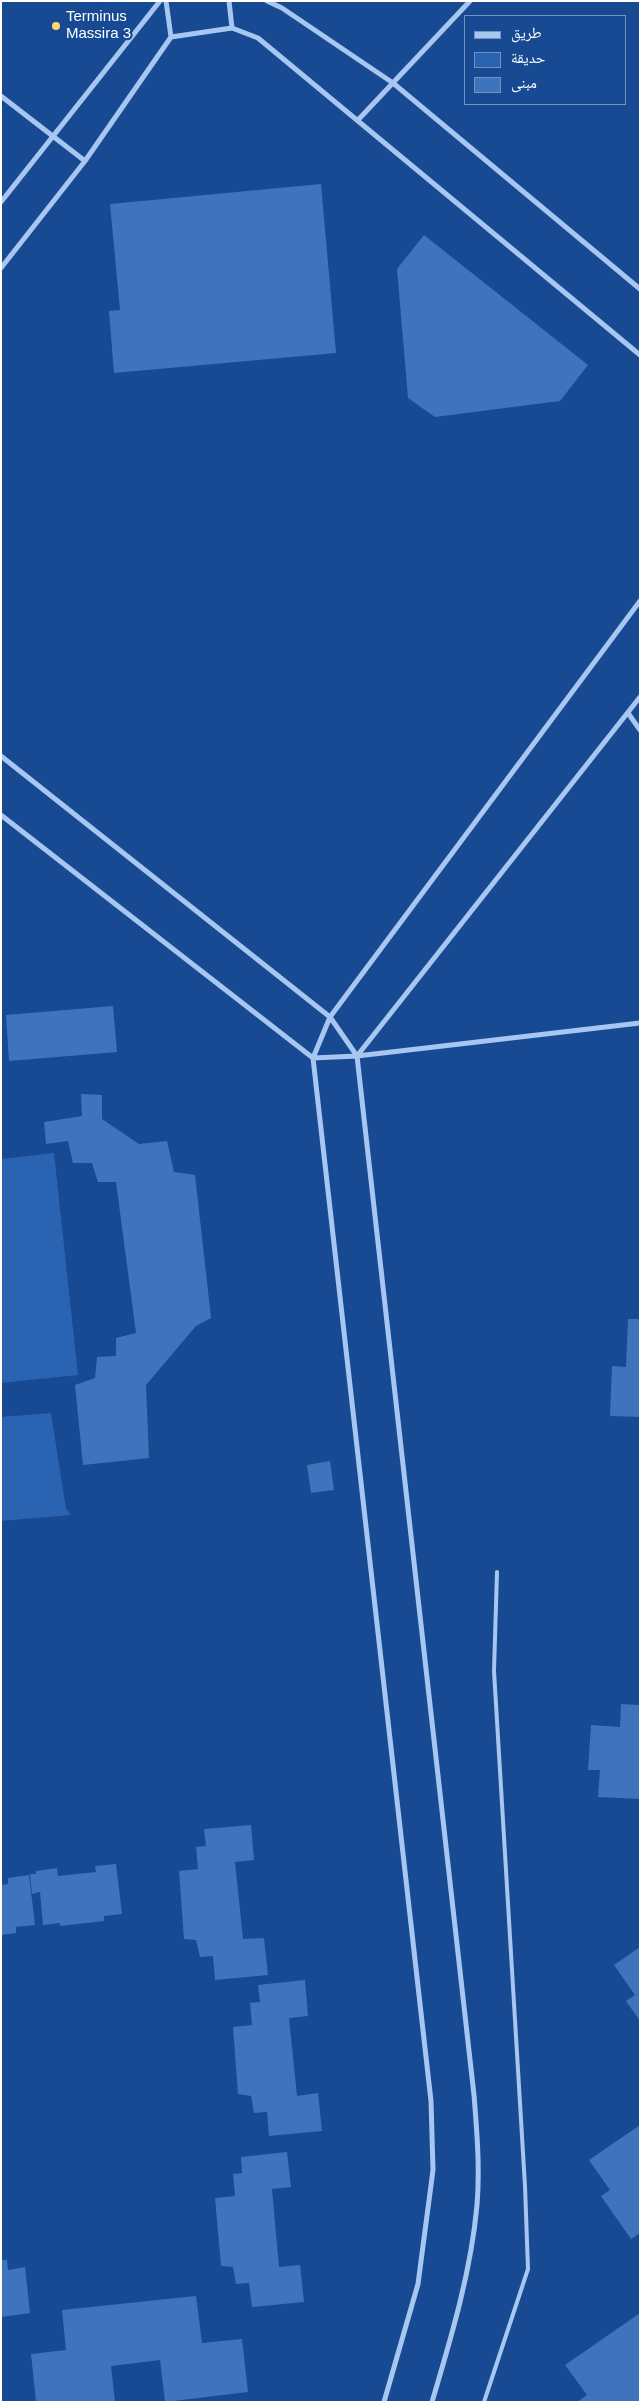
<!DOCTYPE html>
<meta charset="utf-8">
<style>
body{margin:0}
#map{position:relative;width:641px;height:2403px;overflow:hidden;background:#174a93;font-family:Helvetica,"Noto Naskh Arabic",sans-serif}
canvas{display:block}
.frame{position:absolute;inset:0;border:2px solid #fff;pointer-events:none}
.legend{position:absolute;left:464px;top:15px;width:162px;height:90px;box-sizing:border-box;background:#174a93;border:1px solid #7492be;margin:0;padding:6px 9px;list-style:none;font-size:15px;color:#fff}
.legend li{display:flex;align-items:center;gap:10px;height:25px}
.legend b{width:25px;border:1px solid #7492be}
</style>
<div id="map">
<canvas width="641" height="2403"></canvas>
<div class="frame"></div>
<ul class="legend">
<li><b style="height:6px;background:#a7c6f0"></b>طريق</li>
<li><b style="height:14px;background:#2a63b2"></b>حديقة</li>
<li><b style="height:14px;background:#3f73bb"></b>مبنى</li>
</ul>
</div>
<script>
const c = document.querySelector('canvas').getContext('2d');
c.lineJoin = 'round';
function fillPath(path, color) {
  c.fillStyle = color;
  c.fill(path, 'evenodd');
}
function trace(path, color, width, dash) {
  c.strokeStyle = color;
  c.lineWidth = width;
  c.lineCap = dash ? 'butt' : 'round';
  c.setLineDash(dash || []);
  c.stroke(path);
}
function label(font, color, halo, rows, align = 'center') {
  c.font = font + ' Helvetica,sans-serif';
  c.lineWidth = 4.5;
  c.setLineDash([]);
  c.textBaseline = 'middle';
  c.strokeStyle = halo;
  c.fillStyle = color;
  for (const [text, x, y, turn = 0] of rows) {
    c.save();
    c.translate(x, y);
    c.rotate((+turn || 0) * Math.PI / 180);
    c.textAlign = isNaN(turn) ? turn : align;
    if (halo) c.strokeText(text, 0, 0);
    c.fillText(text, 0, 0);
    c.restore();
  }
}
fillPath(new Path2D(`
 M54,1153L78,1375L1,1383V1159Z
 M51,1413L66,1509L71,1515L1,1521V1417Z`), '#2a63b2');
fillPath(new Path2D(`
 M321,184L336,353L114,373L109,311L120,310L110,204Z
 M424,235L588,365L560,401L435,417L408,398L397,269Z
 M113,1006L117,1052L9,1061L6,1015Z
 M81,1094L102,1095V1119L139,1144L167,1141L174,1172L195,1175L211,1318L196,1326L146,1385L149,1458L83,1465L75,1385L95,1378L97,1357L116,1356V1338L136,1333L116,1182H98L92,1163H73L68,1141L46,1144L44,1122L82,1116Z
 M628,1319H640V1417L610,1416L612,1366L626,1367Z
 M330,1461L334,1490L311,1493L307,1465Z
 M621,1704L640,1705V1799L598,1797L600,1770H588L591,1725L620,1727Z
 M251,1825L254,1860L235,1862L243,1939L264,1938L268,1975L215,1980L213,1956L200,1957L196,1940L184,1939L179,1871L198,1869L196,1847L206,1846L204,1829Z
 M116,1864L122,1914L104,1916V1921L60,1926V1923L43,1925L40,1892L32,1894L30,1874H36V1871L57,1868L58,1876L96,1872L95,1866Z
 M29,1875L35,1925L16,1927V1933L1,1935V1885L8,1884V1878Z
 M640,1947V2021L626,2001L635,1995L614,1965Z
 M305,1980L308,2016L289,2018L297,2096L318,2093L322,2131L269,2136L267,2112L254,2113L251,2096L238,2094L233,2027L252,2025L250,2003L260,2002L258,1985Z
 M640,2125V2233L631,2239L601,2196L610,2190L589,2160Z
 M287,2152L291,2187L272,2189L279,2267L300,2265L304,2302L252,2307L249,2283L236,2284L233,2267L221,2266L215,2198L235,2196L233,2174L242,2173L241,2157Z
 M1,2260H7L8,2270L25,2267L30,2313L1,2317Z
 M196,2296L202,2343L242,2339L248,2392L165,2402L160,2360L111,2366L115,2402H36L31,2354L66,2350L62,2310Z
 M640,2313V2402H577L587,2395L565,2365Z`), '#3f73bb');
trace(new Path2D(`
 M484,2402L528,2269L525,2186L494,1671L497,1572`), '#a7c6f0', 4);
trace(new Path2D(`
 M229,1L232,28
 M267,1L282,8L393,83L640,289
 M171,37L232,28L258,38L640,355
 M1,96L85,161
 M358,120L470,1
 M1,202L160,1
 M1,268L85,161L171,37L166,1
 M628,713L640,730
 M1,756L330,1017L357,1056L474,2095C477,2132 480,2169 477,2205C471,2272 451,2338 432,2402
 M1,815L313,1058L357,1056L640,1023
 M357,1056L640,697
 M384,2402L418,2284L433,2170L431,2101L313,1058L330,1017L640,601`), '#a7c6f0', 5);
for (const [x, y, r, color] of [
 [56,26,5,"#ffd766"]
]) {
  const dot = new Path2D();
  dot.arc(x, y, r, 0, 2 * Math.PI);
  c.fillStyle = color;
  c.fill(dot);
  trace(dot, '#174a93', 2);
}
label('15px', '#fff', '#174a93', [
 ["Terminus",66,17],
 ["Massira 3",66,34]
], 'left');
</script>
